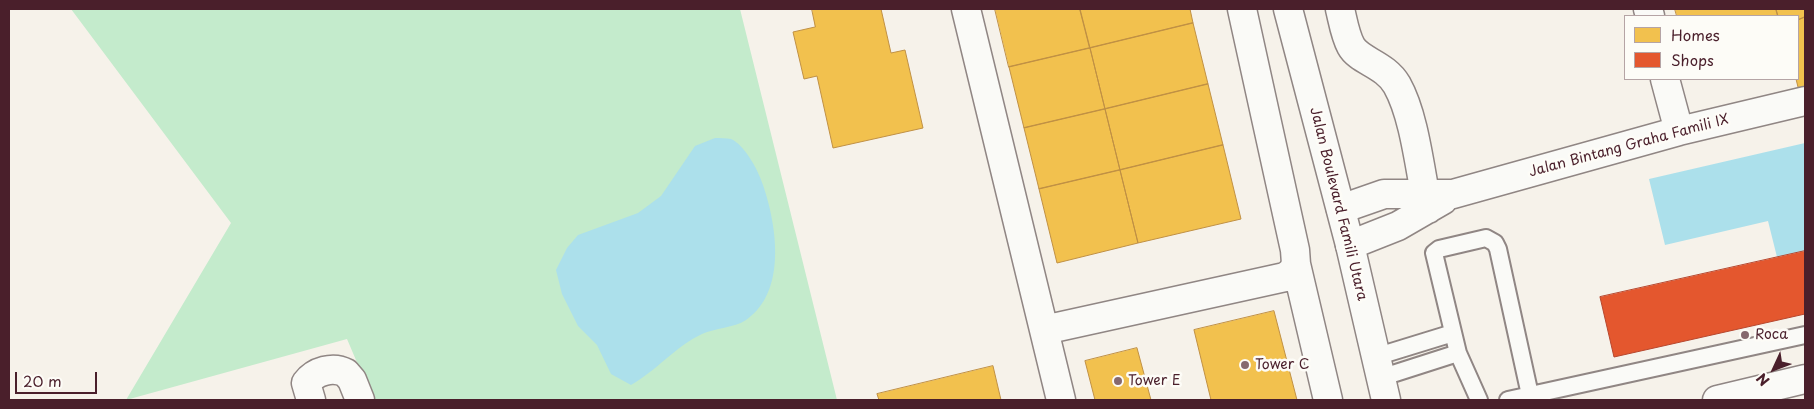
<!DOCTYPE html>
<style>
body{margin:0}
#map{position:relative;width:1814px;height:409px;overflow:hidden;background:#f6f2ea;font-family:"Playpen Sans",sans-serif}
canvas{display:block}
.frame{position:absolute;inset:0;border:10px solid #4a1f2b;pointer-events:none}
.legend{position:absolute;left:1624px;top:15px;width:175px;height:65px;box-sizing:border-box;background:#fdfcf7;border:1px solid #b5a4a5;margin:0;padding:6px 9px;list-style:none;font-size:15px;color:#4a1f2b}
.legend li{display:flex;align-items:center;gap:10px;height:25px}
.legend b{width:25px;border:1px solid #b5a4a5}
.north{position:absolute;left:1749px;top:344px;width:50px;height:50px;-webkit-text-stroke:4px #fdfcf7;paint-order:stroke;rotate:227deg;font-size:14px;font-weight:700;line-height:20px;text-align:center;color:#4a1f2b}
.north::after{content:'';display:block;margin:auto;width:18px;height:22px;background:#4a1f2b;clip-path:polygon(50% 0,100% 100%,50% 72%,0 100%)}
.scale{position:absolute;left:15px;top:372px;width:82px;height:22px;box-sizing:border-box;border:2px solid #4a1f2b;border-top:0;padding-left:6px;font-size:15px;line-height:18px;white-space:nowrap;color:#4a1f2b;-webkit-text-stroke:4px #fdfcf7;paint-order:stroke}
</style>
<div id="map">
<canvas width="1814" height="409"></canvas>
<div class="frame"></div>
<ul class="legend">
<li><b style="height:14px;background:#f2c14e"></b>Homes</li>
<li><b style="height:14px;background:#e4572e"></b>Shops</li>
</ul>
<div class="north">N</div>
<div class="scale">20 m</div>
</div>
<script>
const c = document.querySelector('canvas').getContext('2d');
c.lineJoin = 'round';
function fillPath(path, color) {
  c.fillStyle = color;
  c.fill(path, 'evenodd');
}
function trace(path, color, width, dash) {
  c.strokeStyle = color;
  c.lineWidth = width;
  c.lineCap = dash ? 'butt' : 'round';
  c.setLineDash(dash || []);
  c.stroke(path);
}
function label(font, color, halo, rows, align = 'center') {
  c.font = font + ' "Playpen Sans",sans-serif';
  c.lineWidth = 5;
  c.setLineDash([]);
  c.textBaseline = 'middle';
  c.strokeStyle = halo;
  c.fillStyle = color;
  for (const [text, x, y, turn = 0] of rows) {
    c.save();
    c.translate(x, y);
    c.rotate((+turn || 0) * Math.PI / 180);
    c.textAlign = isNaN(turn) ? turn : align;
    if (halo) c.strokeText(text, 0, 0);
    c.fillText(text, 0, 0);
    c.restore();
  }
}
fillPath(new Path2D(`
 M71,9H740L837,400H373L347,339L126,400L231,223Z`), '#c4ebcc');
fillPath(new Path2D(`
 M715,138C720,138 726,138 731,139C745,145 759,172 763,185C777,226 787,292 746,320C734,328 715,328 702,334C676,346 656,371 631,385L611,374L597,345L578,326L562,294L556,270L567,248L578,235L638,213L661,196L695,146Z
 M1805,143V251L1777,257L1768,221L1665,245L1649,179Z`), '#ace0eb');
const homes = new Path2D(`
 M812,9H881L891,53L905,50L923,128L833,148L817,76L804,79L793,32L815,27Z
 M995,9H1080L1090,48L1009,67Z
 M1080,9H1190L1193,23L1090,48Z
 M1675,9H1776L1778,16H1677Z
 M1776,9H1805V17L1798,20V16H1778Z
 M1805,17V89L1799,91L1796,79H1798V20Z
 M1193,23L1208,84L1105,109L1090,48Z
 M1090,48L1105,109L1024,128L1009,67Z
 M1208,84L1223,145L1120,170L1105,109Z
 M1105,109L1120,170L1039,189L1024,128Z
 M1223,145L1241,219L1138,243L1120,170Z
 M1120,170L1138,243L1057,263L1039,189Z
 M1274,311L1297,400H1211L1194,330Z
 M1137,348L1151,400H1095L1085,361Z
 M993,366L1001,400H879L877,394Z`);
fillPath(homes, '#f2c14e');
trace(homes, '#c09044', 1);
const shops = new Path2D(`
 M1805,251V314L1614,357L1600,297Z`);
fillPath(shops, '#e4572e');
trace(shops, '#b6462d', 1);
const service = new Path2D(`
 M1375,357L1453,333
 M1380,378L1458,353
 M1479,400L1458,353L1434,253L1439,249L1486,238L1495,243L1498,249L1530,395
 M1508,400L1805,335`);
const minor = new Path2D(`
 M966,9L1061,400
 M1242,9L1295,250L1296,264L1328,400
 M1340,9C1343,21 1345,35 1351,46C1359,61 1385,64 1397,85C1415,117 1420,172 1428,209
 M1648,9L1650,16
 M1665,79L1679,131
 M1341,209L1384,194H1453L1679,131L1805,101
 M1350,245L1398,226L1443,200
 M1044,330L1285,277L1292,272L1296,264
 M311,400L306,383C315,371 333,366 346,373L352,380L360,400
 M1717,400L1805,379`);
const tertiary = new Path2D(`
 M1288,9L1350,245L1386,400`);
trace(service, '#908684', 20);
trace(minor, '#908684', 31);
trace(tertiary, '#908684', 31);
trace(service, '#fafaf7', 16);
trace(minor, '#fafaf7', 28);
trace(tertiary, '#fafaf7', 28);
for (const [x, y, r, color] of [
 [1745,335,5,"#86696e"],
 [1245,365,5,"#86696e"],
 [1118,381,5,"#86696e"]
]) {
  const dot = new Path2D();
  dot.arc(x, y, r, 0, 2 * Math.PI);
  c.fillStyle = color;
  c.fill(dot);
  trace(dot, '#fdfcf7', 2);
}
label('14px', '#4a1f2b', '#fdfcf7', [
 ["Jalan Bintang Graha Famili IX",1629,146,-15],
 ["Jalan Boulevard Famili Utara",1338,204,76]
]);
label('14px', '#4a1f2b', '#fdfcf7', [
 ["Roca",1755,335],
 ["Tower C",1255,365],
 ["Tower E",1128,381]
], 'left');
</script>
